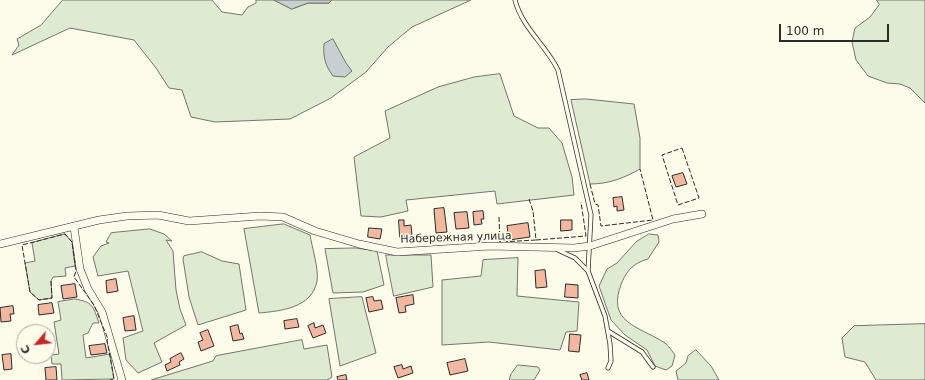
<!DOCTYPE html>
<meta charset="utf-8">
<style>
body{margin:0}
#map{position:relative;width:925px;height:380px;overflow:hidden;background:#fdfbea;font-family:"DejaVu Sans",sans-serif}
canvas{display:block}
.north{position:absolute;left:16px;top:324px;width:40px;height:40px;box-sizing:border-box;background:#fdfbea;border:1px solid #a9a89e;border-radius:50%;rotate:242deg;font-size:11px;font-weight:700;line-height:16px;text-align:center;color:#2b2b2b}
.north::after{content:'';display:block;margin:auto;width:14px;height:18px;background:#c62828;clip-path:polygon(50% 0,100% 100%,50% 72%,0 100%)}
.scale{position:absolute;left:779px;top:24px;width:110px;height:18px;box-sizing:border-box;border:2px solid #2b2b2b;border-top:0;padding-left:5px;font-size:12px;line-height:14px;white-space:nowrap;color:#2b2b2b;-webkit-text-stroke:3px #fdfbea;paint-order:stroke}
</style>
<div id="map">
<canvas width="925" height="380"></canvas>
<div class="north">С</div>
<div class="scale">100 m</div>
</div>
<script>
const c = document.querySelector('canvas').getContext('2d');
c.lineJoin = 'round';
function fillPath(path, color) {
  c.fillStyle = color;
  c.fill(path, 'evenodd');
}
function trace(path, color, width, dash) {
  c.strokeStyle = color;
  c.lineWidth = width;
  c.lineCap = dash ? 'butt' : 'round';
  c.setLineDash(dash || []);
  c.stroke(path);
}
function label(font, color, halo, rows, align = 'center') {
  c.font = font + ' "DejaVu Sans",sans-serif';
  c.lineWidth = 3;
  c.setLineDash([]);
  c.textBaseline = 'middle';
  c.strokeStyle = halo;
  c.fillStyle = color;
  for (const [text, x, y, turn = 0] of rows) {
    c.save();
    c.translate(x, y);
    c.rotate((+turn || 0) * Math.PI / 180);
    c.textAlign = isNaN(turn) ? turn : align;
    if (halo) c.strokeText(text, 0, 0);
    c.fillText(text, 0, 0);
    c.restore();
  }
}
const green = new Path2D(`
 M63,0H212L222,12L242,15L248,7L256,3V0H274L292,9L308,3H329L332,0H471L412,27L388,47L366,72L331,98L290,119L215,122L191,117L182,90L169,88L156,68L134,40L70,28L12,55L19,45L17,39L41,25Z
 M877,0H925V103L910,88L900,84L887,83L868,76L856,60L852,42L855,28L870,17L879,5Z
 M500,74L514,116L538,128H549L562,143L572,177L574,195L497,204L495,191L406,200L408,211L381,217L361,216L354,157L390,138L385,111L438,87L474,77Z
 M586,99L634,104L640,138V169C624,178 609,184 590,184L571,100Z
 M284,224L310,235C312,247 319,270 317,281C312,308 281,311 259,313L244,229Z
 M150,229L164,234L172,241L166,240L173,251L176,290L180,309L186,325L154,343L162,362L138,373L126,360L123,338L143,331L128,271L98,276L93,257L101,246L109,243L106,242L111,233Z
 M65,234L72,242L75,266L65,268L66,276L53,277L51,281L52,298L39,300L30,292L25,263L35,261L32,243Z
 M649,234L658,235L659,242L648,259C634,263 628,269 622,282C605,323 639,326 665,343C669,346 672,351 675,355L672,366L666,370L655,366L647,350L625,335L611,320L599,286L607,269L617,263L636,242Z
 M356,248L377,251L384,285L363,292L333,293L325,249Z
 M202,252L222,261L239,264L246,310L198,325L189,297L183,259L184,256Z
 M386,255H431L433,287L394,296Z
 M518,258L517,296L579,302L577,331L566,332L560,350L489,342L442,345V280L481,276L483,260Z
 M362,297L376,353L340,366L329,299Z
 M75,299C93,302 93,306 99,323H93L88,333L83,335L86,358L110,354L114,379L62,380L61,364H52L51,355L59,354L54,322L61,320L58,302Z
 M925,324V380H876L865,362L845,357L842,338L854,326Z
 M302,340L304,349L327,345L332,377L327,380H151L213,361L216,356Z
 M696,350L711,366L719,380H678L676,371L686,363L688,356Z
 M518,365L538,367L540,370L534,380H509L511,374Z`);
fillPath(green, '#deebd1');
trace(green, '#74746e', 1);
const water = new Path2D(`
 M274,0H332L329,3H308L292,9Z
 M333,39L346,63L352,71L345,77L333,76C325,65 323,57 324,44Z`);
fillPath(water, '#c7d0d0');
trace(water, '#74746e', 1);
const building = new Path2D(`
 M683,173L687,184L676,187L672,176Z
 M622,197L624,210L617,211V206L614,207L613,198Z
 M444,208L447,232L436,233L434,209Z
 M483,211L484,219H481L482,224L474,225L473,212Z
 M467,212L469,228L456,229L454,213Z
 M399,220H404V226L411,225L412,236L400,237Z
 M561,220H572V230L561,231Z
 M528,223L530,237L509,240L507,226Z
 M369,228L382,229L380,239L368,237Z
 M545,270L547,287L536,288L535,271Z
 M116,279L118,291L107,293L106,281Z
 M75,284L77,297L63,299L61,286Z
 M566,284L578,285V298L565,297Z
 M413,295L414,304L405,306L406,312L399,313L396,298Z
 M373,297L374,301L381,300L383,309L369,312L366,298Z
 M52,303L54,313L39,315L38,305Z
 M13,306L14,314H10L11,321L1,322L0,308Z
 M134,316L136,330L125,331L123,318Z
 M297,319L299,327L285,329L284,321Z
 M314,323L315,328L323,325L326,333L313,338L308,326Z
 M238,325L240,334L242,333L244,339L233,341L230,327Z
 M208,330L214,346L201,351L198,342L203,340L200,333Z
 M570,334L581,335L579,352L569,351Z
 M105,344L107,353L91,355L89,346Z
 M181,353L184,359L179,362L180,365L167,371L165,365L171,362L170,359Z
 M11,354L12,369L4,370L2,355Z
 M465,359L468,371L450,375L447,363Z
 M402,365L403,369L411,366L413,373L398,378L394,367Z
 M56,367L57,380H46L45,368Z
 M587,373L589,380H582L580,375Z
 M346,375L347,380H338L337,377Z`);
fillPath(building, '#f2b8a0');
trace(building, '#2b2b2b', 1);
const service = new Path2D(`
 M515,0C522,28 546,45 558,70L591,215L588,271L605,316L610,344L611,361L608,368
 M558,250L575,258L588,271
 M608,331L642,352L653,367`);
const minor = new Path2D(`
 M74,227L80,269L88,289L102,312L122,380
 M0,244L99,220L127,216L158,215L189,221L260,216L283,217L315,231L359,244L397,252L490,246L574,248L590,246L673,219L702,214`);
trace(service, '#2b2b2b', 5);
trace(minor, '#2b2b2b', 8);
trace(service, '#fdfbea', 3.5);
trace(minor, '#fdfbea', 7);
trace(new Path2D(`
 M682,148L699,198L678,205L662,155Z
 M590,184L595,204L598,205L601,226L653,220L640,169
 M499,217L500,242L536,240L533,211L529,199
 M536,240L586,236L581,202
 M51,281L52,298L39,300L30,292L22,245L65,234L72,242L76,271L74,277L94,305L108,339L107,340L114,379L110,380`), '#2b2b2b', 1, [5, 2]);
label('11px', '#2b2b2b', '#fdfbea', [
 ["Набережная улица",456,238,-2]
]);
</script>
